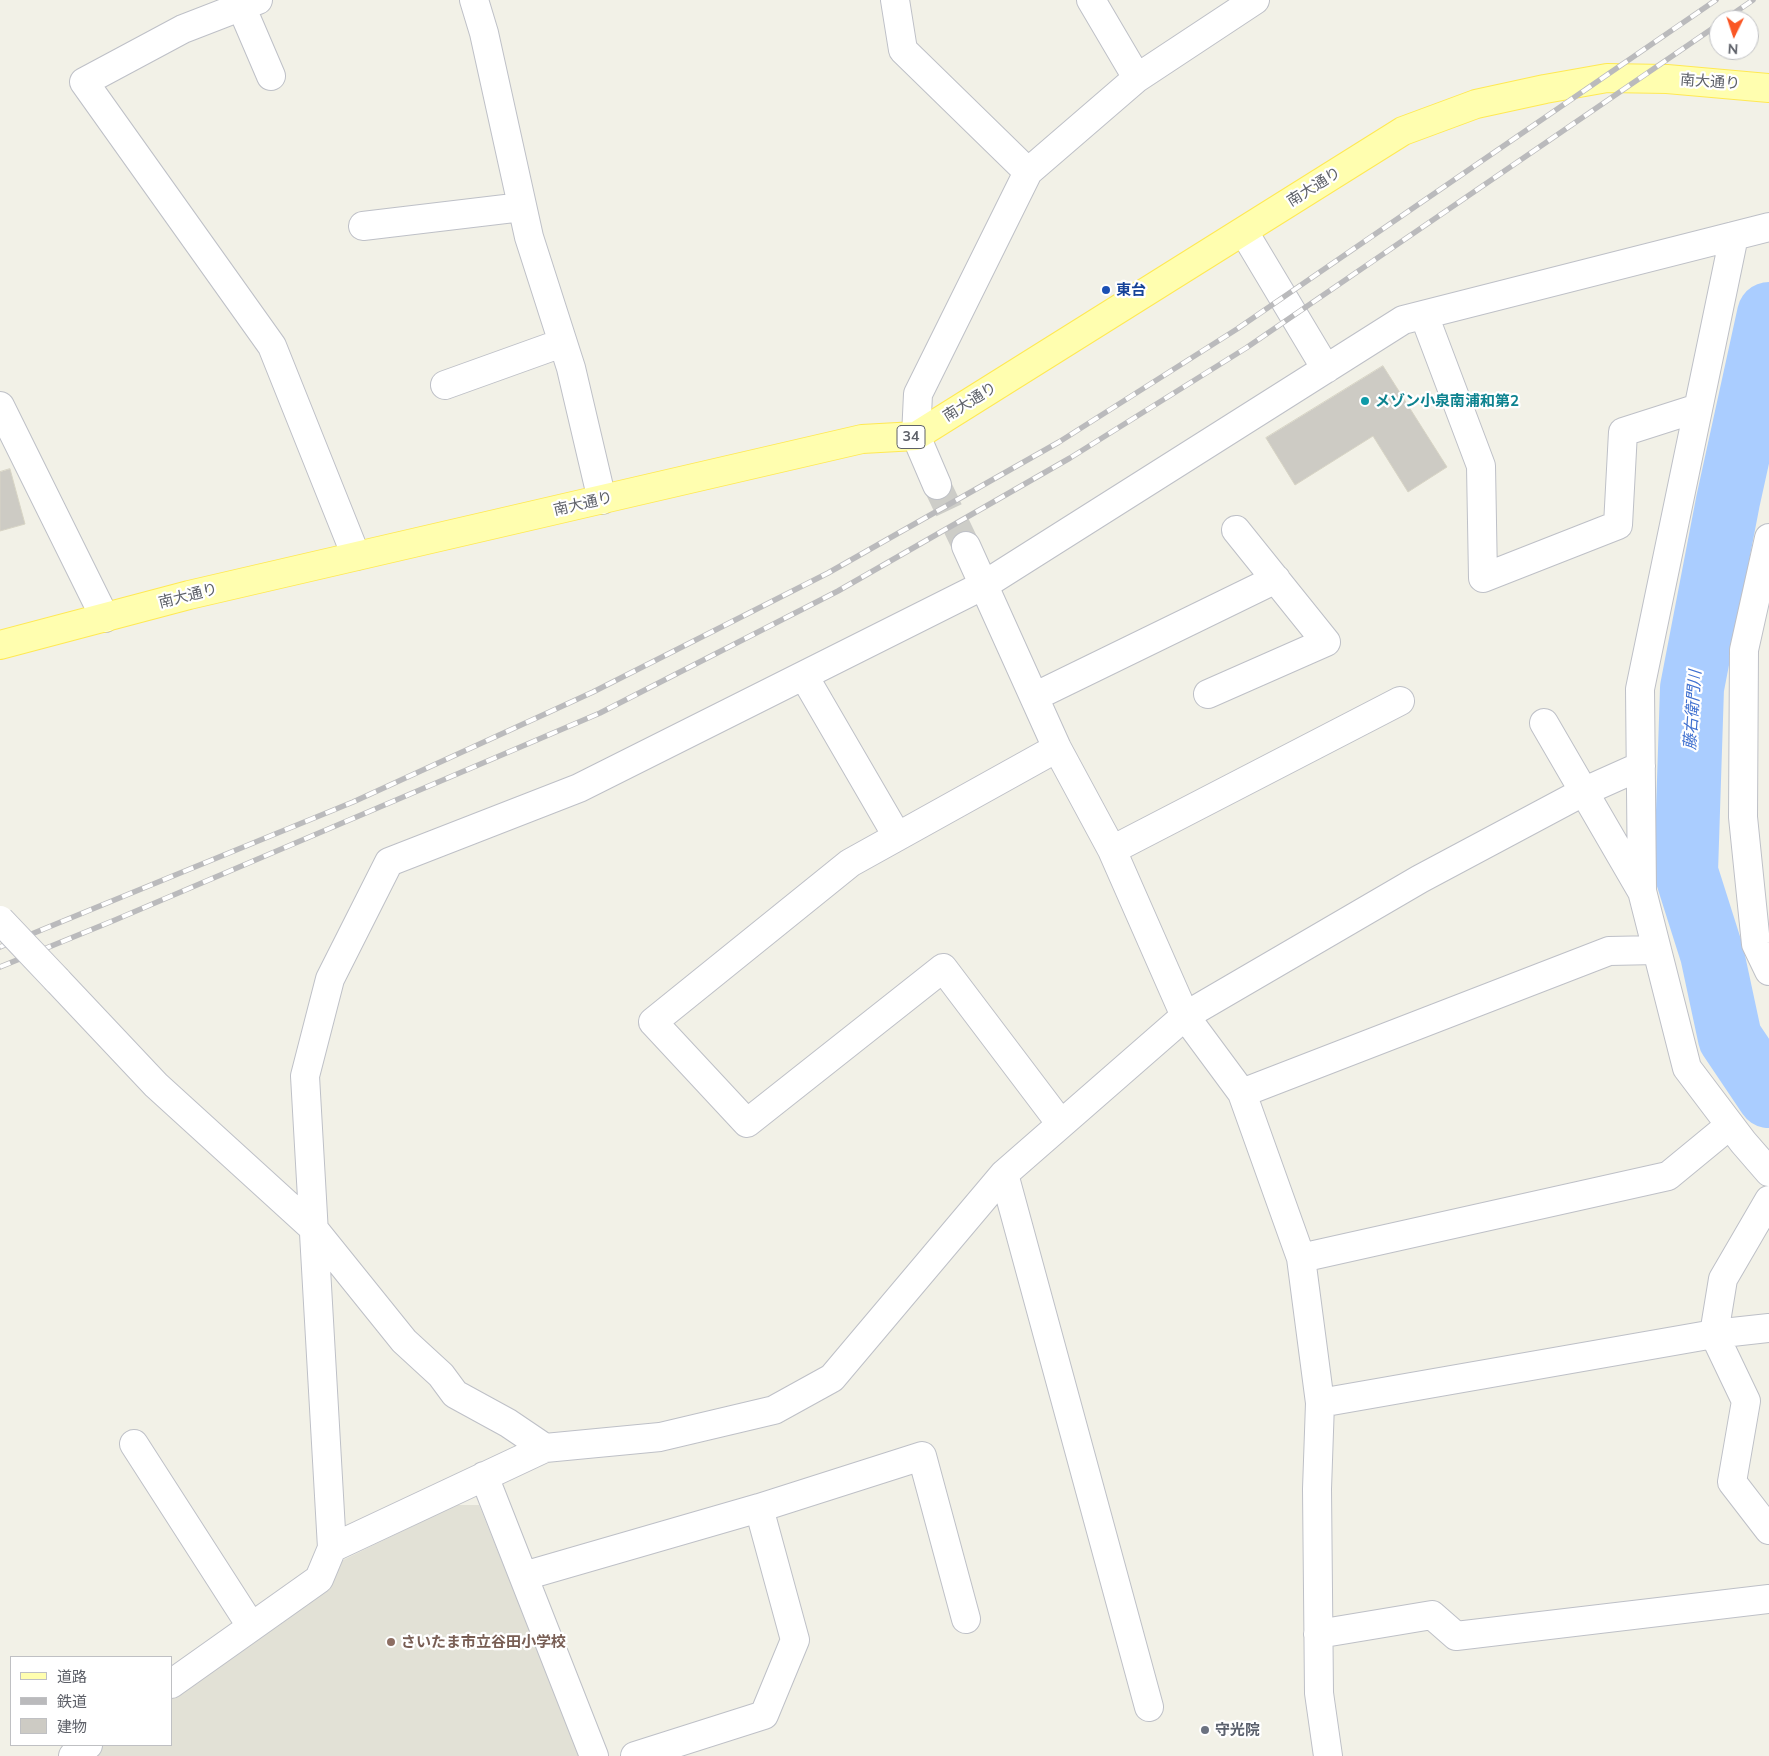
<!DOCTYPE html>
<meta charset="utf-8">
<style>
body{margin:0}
#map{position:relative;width:1769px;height:1756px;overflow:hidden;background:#f2f1e7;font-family:Mulish,"Noto Sans JP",sans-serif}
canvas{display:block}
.legend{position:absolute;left:10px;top:1656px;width:162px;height:90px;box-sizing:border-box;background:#fff;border:1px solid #bfc0c3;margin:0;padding:6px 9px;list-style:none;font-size:15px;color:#5e6169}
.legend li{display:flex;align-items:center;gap:10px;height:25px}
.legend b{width:25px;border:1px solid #bfc0c3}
.north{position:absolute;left:1709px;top:10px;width:50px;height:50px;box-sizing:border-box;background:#fff;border:1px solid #bfc0c3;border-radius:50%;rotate:184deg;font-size:14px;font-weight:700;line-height:20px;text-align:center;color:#5e6169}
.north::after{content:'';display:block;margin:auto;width:18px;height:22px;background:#fa5624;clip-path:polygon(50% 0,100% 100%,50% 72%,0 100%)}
</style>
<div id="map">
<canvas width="1769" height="1756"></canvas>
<ul class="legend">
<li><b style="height:6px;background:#fffeaf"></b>道路</li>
<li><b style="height:6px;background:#bababc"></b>鉄道</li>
<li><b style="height:14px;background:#cdcbc4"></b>建物</li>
</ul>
<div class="north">N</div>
</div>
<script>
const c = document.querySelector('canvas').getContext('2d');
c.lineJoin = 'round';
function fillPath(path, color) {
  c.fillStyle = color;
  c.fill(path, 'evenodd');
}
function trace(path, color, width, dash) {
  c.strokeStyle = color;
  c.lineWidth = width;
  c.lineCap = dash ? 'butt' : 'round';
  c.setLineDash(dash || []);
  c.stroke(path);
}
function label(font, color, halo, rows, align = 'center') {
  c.font = font + ' Mulish,"Noto Sans JP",sans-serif';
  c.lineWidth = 4.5;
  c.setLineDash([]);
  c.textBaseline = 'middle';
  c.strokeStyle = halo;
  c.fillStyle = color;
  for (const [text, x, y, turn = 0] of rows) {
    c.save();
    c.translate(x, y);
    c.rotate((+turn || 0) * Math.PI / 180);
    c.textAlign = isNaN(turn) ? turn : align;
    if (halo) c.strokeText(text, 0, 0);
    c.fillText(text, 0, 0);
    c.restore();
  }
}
fillPath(new Path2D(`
 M456,1505H479L581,1756H84L100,1745H171V1695L323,1588L343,1560Z`), '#e2e1d6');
trace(new Path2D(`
 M1769,314L1728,501L1692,688L1686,872L1712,954L1730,1038L1769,1096`), '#aacdff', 64);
const building = new Path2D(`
 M1383,366L1447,467L1408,492L1373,436L1295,485L1266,438Z
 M10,469L25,524L0,531V472Z`);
fillPath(building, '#cdcbc4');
trace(building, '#d7d4c5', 1);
trace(new Path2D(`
 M937,485L966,546`), '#cdcdc8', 28, [28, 14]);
const minor = new Path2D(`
 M258,0L183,29L84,82L272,346L356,556
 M474,0L484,33L529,237L571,368L602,500
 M895,0L903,50L1028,172
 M1091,0L1137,78
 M241,6L271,76
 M363,226L522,207
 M1244,232L1326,369
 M1734,236L1640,689L1642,891L1687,1068L1743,1142L1769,1172
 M1424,315L1481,466L1483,578L1618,525L1623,432L1698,408
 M445,385L562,343
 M0,406L105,618
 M937,485L916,436L918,394L1028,172L1137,78L1255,0
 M1769,538L1744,650L1743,817L1756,944L1769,971
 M966,546L1057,748L1112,850L1185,1016L1242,1093L1301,1258L1320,1403L1317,1489L1319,1693L1328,1756
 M804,676L897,836
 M1208,694L1326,642L1236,530
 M1034,697L1276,579
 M1544,723L1641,890
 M1057,748L850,863L653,1022L747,1123L943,968L1061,1124
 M1112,850L1400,701
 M57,980L156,1085L313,1228L404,1341L441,1375L455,1394L508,1423L545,1448
 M1242,1093L1609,951L1657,950
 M1004,1174L1149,1707
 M1769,1200L1723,1279L1714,1334L1746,1401L1732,1482L1769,1530
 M1301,1258L1668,1176L1730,1125
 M1320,1403L1714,1334L1769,1328
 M134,1444L251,1626
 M484,1476L594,1756
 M332,1548L545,1448L660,1437L774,1410L832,1378L1004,1174L1185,1016L1420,879L1585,791L1641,766
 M524,1576L759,1508L922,1456L966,1619
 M1318,1634L1432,1615L1456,1636L1769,1599
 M171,1684L319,1579L332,1548L305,1076L330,979L389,862L579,788L984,585L1403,320L1769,227
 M73,1756L88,1745
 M635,1756L764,1715L795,1640L759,1508`);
const major = new Path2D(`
 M0,645L189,595L862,439L916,436L1403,131L1476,104L1545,89L1607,78L1667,79L1769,88`);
trace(minor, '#bec0c7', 30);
trace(major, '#ffe953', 30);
trace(minor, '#fff', 28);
trace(major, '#fffeaf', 28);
const rail = new Path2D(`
 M1724,20L1753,0
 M0,947L353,802L593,692L828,573L1059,442L1237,329L1716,0
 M0,967L115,920L600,713L838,591L1070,458L1246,348L1719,24`);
trace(rail, '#bababc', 5.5);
trace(rail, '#fff', 4, [11]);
const minorBridge = new Path2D(`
 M0,920L57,980`);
trace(minorBridge, '#bec0c7', 30, []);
trace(minorBridge, '#fff', 28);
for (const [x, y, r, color] of [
 [1106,290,5,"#1a4fb4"],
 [1365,401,5,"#0f9aa8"],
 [391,1642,5,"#8d6e63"],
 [1205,1730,5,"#6b7280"]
]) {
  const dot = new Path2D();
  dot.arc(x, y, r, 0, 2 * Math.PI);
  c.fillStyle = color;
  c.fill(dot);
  trace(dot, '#fff', 2);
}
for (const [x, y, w] of [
 [911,437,28]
]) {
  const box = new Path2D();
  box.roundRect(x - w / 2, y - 11.5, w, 23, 4);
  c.fillStyle = '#fff';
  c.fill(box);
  trace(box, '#5e6169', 1);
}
label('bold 14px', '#5e6169', null, [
 ["34",911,437]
]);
label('15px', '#5e6169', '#fff', [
 ["南大通り",1710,82,4],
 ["南大通り",1314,187,-32],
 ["南大通り",970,402,-32],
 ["南大通り",583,504,-13],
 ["南大通り",188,596,-14]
]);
label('bold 15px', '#164399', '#fff', [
 ["東台",1116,290]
], 'left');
label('bold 15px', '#0d838f', '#fff', [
 ["メゾン小泉南浦和第2",1375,401]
], 'left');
label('bold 15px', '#785e54', '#fff', [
 ["さいたま市立谷田小学校",401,1642]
], 'left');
label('bold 15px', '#5b616d', '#fff', [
 ["守光院",1215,1730]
], 'left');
label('italic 16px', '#3f70d0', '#fff', [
 ["藤右衛門川",1693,710,-86]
]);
</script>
